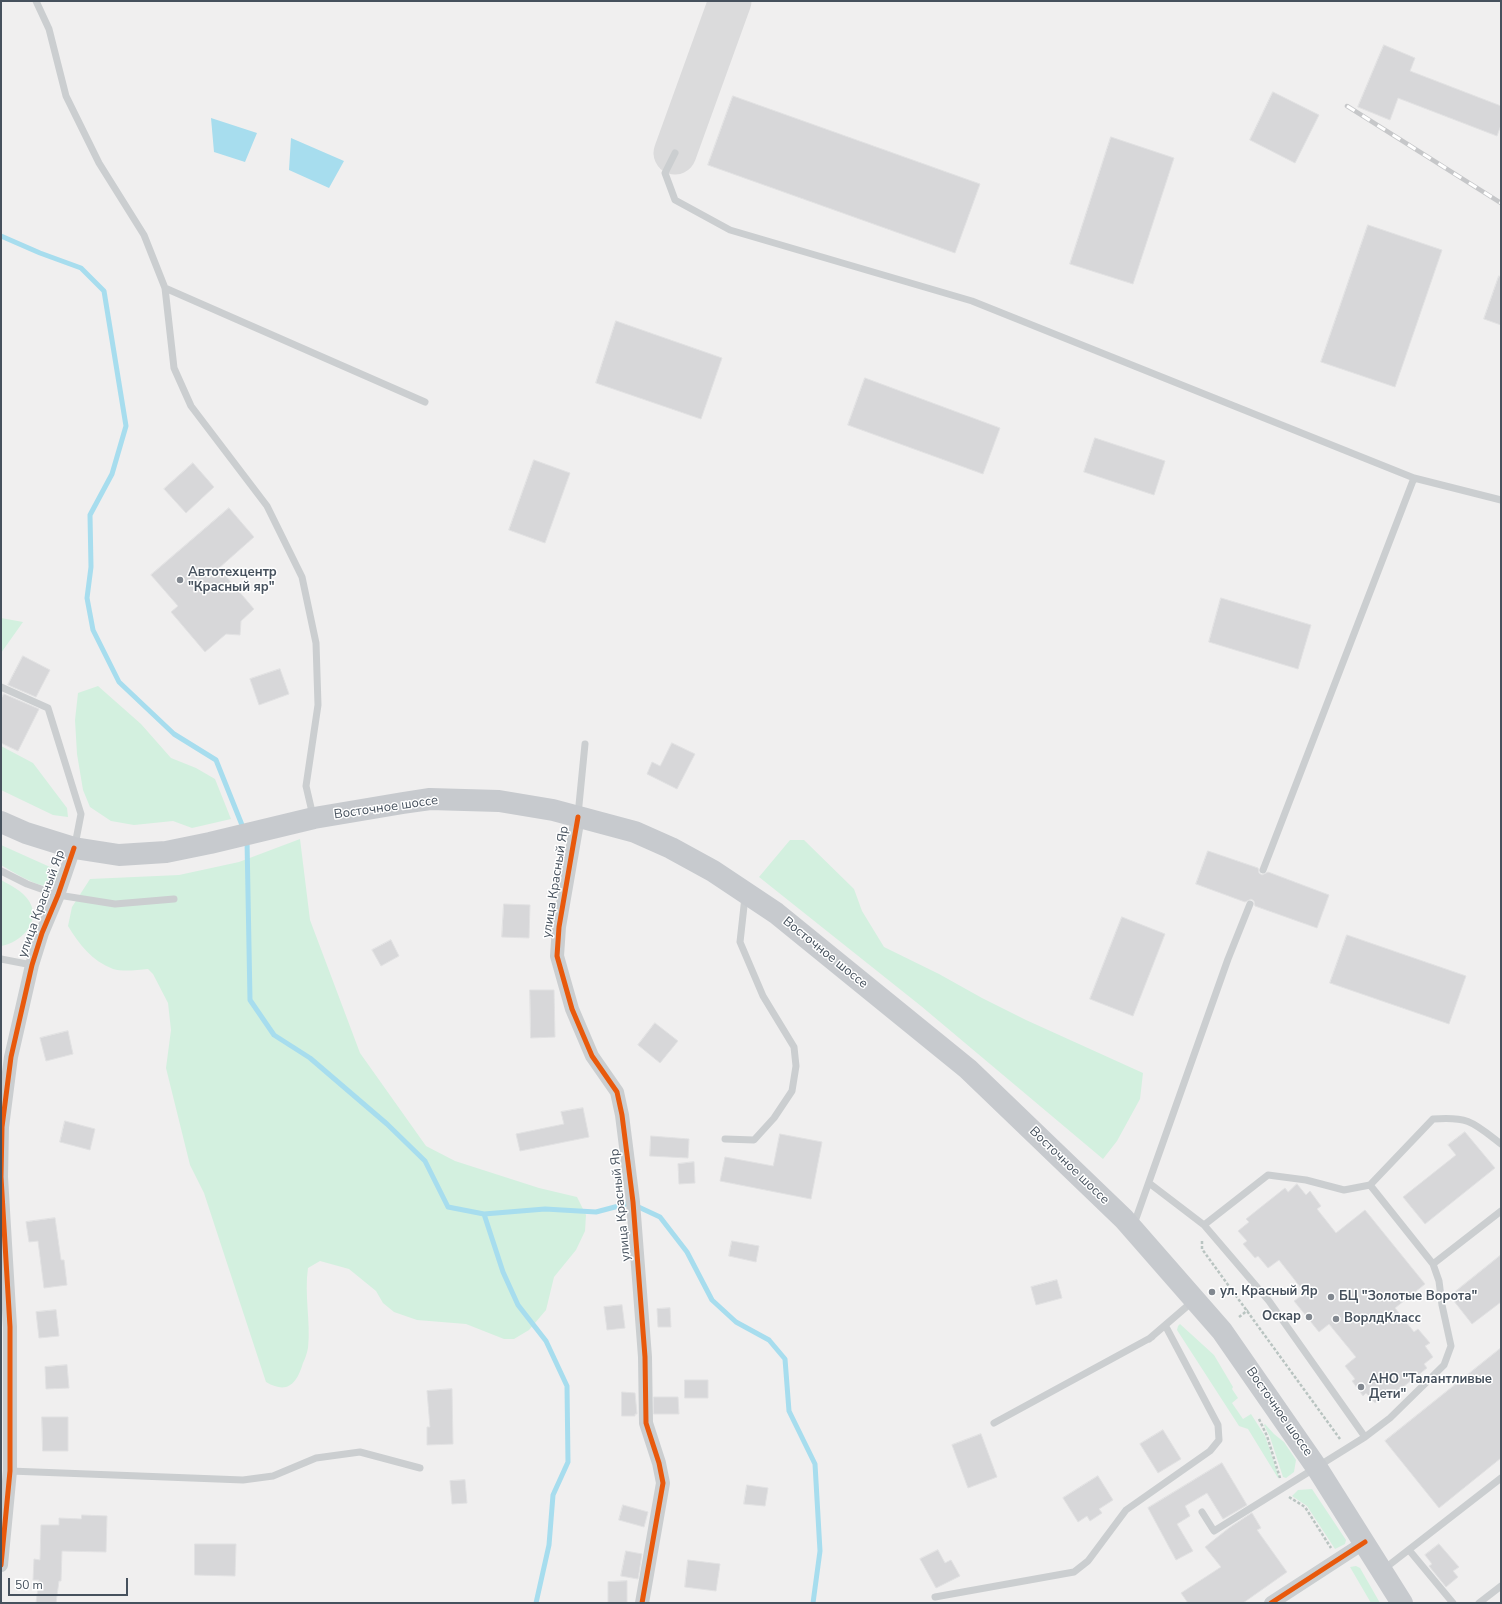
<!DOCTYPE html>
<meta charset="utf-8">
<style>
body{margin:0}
#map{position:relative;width:1502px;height:1604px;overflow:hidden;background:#f0efef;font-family:"Nunito Sans",sans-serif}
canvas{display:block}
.frame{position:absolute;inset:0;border:2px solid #46515d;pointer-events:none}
.scale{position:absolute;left:8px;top:1578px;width:120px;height:18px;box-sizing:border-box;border:2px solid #46515d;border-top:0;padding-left:5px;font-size:12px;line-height:14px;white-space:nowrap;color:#46515d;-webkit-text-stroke:3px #fff;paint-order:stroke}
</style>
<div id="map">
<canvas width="1502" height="1604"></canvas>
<div class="frame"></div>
<div class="scale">50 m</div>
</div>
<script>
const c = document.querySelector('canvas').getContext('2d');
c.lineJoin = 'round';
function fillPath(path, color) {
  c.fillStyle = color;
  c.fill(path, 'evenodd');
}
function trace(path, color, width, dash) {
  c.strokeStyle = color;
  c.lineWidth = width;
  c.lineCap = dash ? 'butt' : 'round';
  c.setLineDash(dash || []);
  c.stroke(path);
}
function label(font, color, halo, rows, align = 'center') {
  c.font = font + ' "Nunito Sans",sans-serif';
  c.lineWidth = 3;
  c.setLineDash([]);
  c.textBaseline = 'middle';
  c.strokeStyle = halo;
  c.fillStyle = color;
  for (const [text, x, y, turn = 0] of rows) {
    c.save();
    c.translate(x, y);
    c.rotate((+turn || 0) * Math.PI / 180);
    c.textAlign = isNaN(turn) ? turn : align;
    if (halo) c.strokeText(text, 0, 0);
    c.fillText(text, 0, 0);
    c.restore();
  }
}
fillPath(new Path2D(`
 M1,618L23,622L1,653Z
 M98,686L141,724L171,758L196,768L215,779L231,819L192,828L173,821L134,825L111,821L90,807L83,790L77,754L75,720L78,693Z
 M1,746L33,763L67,808L68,817L53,815L1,790Z
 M300,839L310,920L360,1053L426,1146L455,1161L539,1188L577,1197L586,1215L585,1231L576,1250L554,1277L546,1310L529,1330L514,1339H504L466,1324L417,1320L394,1312L383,1303L376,1291L349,1269L320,1261L308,1268C304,1295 311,1322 308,1348C307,1353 305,1359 303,1363C297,1383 288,1395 266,1382L204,1193L190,1165L166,1068L171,1030L168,1003L153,974L148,969C137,970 123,972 113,969C92,961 79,944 68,926L72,907L90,879L179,875L239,862Z
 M790,840H804L854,889L862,911L884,947L939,974L982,998L1026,1020L1143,1073L1140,1099L1117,1141L1103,1159L921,1006L759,877Z
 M1,845L59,871L62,884C57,884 51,886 46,886C34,885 11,871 1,865Z
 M1,880C10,885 23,891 29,901C42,921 21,943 1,946Z
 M1180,1324L1214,1355L1233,1387L1232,1389L1238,1398L1232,1403L1243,1419L1251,1414L1265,1436L1279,1477L1278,1478L1248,1429L1239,1426L1177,1330L1178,1326Z
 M1265,1424L1274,1434L1284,1442L1296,1460L1294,1472L1286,1478L1283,1477L1270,1437L1264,1425Z
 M1312,1489L1346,1540L1345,1544L1335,1549L1307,1506L1292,1496L1298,1490Z
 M1356,1566L1360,1568L1380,1603H1371L1350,1567Z`), '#d3f0df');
fillPath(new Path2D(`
 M211,118L257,133L245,162L214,152Z
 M291,138L344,161L329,188L289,170Z`), '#a7ddee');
trace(new Path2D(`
 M1,236L40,253L81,268L104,291L126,426L112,474L90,515L91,567L87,598L93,630L119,682L174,734L216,760L244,830
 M247,840L250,1000L274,1035L310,1058L387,1124L425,1161L448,1207L484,1214L503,1272L518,1305L546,1341L567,1386L568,1462L553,1495L549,1545L536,1603
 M484,1214L545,1209L596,1212L630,1203L660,1217L687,1252L712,1300L736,1322L769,1340L785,1359L789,1411L815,1464L820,1551L813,1603`), '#a7ddee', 5);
trace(new Path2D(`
 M675,153L730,1`), '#dbdbdc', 43);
const building = new Path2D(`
 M1384,45L1415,58L1410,71L1501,106V125L1497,136L1398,98L1390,120L1358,107Z
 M1273,92L1319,115L1295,163L1250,140Z
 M733,96L980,184L955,253L708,165Z
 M1111,137L1174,158L1133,284L1070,264Z
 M1368,225L1442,250L1395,387L1321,362Z
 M1499,276L1501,277V325L1484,319Z
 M616,321L722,358L701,419L596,383Z
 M865,378L1000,428L983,474L848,425Z
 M1095,438L1165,461L1154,495L1084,472Z
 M534,460L570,473L545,543L509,530Z
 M193,463L214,487L186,513L164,489Z
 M229,508L254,537L219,568L254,609L241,621L240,635L226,634L205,652L171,612L178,606L151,575Z
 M1221,598L1311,625L1298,669L1209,642Z
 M23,656L50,670L36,697L8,685Z
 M280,669L289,694L259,705L250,679Z
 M4,694L39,709L18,751L1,743V699Z
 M672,743L695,754L677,789L647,774L652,762L660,766Z
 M1208,851L1258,868L1259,873L1262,875L1268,872L1329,895L1317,928L1255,906L1254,901L1251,899L1245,902L1196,884Z
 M504,904L530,905L529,938L502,937Z
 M1122,917L1165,934L1133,1016L1090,999Z
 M1347,935L1466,976L1449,1024L1330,983Z
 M391,940L399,956L381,966L372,950Z
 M530,990H554L555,1037L531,1038Z
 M655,1023L678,1041L660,1063L638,1045Z
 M68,1031L73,1054L46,1061L40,1038Z
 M583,1108L589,1137L520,1151L516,1134L564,1124L561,1112Z
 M65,1121L95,1129L90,1150L60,1142Z
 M1465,1132L1495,1168L1425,1224L1403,1197L1456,1155L1448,1145Z
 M780,1134L822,1142L811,1199L720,1181L725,1157L773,1166Z
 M651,1136L689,1139L688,1158L650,1156Z
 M694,1162L695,1183L679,1184L678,1164Z
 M1297,1184L1306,1195L1310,1191L1321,1206L1317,1209L1336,1233L1365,1210L1425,1284L1395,1308L1414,1332L1418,1329L1430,1343L1425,1346L1433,1357L1424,1364L1427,1368L1388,1399L1385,1395L1375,1403L1366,1393L1363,1396L1352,1381L1355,1379L1345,1366L1356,1357L1329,1324L1319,1332L1294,1301L1305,1293L1279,1260L1268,1268L1258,1256L1255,1258L1243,1244L1247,1241L1238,1231L1249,1222L1246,1219L1285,1188L1288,1192Z
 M55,1218L61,1260H64L67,1285L44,1288L38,1241L29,1242L26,1222Z
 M732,1241L759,1246L756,1262L729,1256Z
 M1501,1255V1302L1472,1324L1450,1296Z
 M1057,1280L1062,1298L1036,1305L1031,1287Z
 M622,1305L625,1328L607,1330L604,1307Z
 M670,1308L671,1327H658L657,1309Z
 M56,1310L59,1336L39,1338L36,1312Z
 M1501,1348V1458L1439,1508L1385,1441Z
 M67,1365L69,1388L46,1389L45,1367Z
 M685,1380H708V1398H685Z
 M452,1389L453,1444L427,1445V1427H430L427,1391Z
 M622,1392L635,1393L637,1414H635V1416H622Z
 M654,1397H678L679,1414H654Z
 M42,1417H68V1451H43Z
 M1163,1430L1181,1459L1158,1473L1140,1444Z
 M981,1434L997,1477L968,1488L952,1445Z
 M1222,1463L1247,1505L1223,1519L1207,1493L1185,1506L1190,1516L1177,1524L1193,1551L1176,1560L1148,1508Z
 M1098,1476L1113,1500L1099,1509L1102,1513L1090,1521L1087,1516L1078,1522L1063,1498Z
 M465,1480L467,1503L452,1504L450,1481Z
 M747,1485L768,1488L765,1506L744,1504Z
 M623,1505L648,1512L644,1527L619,1520Z
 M1252,1513L1261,1528L1257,1530L1287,1572L1243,1603H1188L1181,1593L1221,1567L1205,1547L1229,1528Z
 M82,1515L107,1516L106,1552L62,1551L61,1581H59L56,1603H36L39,1580H33L34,1559L40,1560L41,1525H59V1518L81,1519Z
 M195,1544H236L235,1576L195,1575Z
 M1439,1544L1459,1567L1453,1571L1458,1577L1446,1587L1429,1566L1432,1564L1425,1555Z
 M938,1550L945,1563L951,1560L960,1576L936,1588L920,1559Z
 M626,1551L642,1554L638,1579L621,1576Z
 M688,1560L720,1564L716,1591L685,1587Z
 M627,1581V1603H608V1582Z`);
fillPath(building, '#d7d7d9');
trace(building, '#e1e1e2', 1);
trace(new Path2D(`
 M1202,1241V1249L1340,1439
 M1239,1317L1248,1310
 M1259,1419L1267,1436L1280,1478
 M1289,1497L1305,1507L1331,1548`), '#b9c4c1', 2.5, [3, 2]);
trace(new Path2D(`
 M36,1L49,29L66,96L99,163L144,235L165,288L174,368L191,406L267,506L302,577L316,643L318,705L306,786L313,816
 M675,153L665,173L675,200L730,230L972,301L1414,478
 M165,288L425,402
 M1,687L48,708L81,814L75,845
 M578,815L585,744
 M1263,870L1414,478L1501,500
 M1,871L27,884L58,895L115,904L174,899
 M1,959L32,965
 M725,1139L754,1140L774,1118L792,1091L796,1066L794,1047L763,996L740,942L745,897
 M1149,1183L1204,1225L1269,1301L1365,1437
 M1134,1224L1228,959L1250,904
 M1204,1225L1268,1175L1306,1180L1344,1190L1370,1185
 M1433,1264L1501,1211
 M1149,1339L1192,1302
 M994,1423L1152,1337
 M10,1471L243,1480L273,1476L316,1458L360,1452L420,1468
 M1202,1512L1214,1531L1365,1437L1390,1418L1444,1365L1451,1346L1442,1305L1439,1281L1433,1264L1370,1185L1433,1119C1469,1116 1474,1123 1501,1144
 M1409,1550L1453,1603
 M1384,1569L1501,1478
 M935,1597L1074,1572L1088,1561L1126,1510L1210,1451L1219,1440L1218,1425L1165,1325
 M1479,1603L1501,1586`), '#cbced0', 7);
trace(new Path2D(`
 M578,817L559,927L557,956L572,1009L592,1056L617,1092L622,1115L633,1202L645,1357L646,1423L659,1463L663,1483L642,1603
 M1,1565L10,1471V1327L1,1177L2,1127L11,1057L32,965L42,933L58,895L74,848
 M1271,1603L1365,1542`), '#cbced0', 14);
trace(new Path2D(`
 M1,822L26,833L74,848L119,855L166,852L210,843L314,818L403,803L430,799L499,801L553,810L635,832L671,848L713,871L776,913L968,1069L1124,1219L1222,1331L1317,1468L1402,1603`), '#c7cace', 22);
const rail = new Path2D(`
 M1347,106L1501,203`);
trace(rail, '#c6c7c9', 4.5);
trace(rail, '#fff', 3, [9]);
trace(new Path2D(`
 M578,817L559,927L557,956L572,1009L592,1056L617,1092L622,1115L633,1202L645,1357L646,1423L659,1463L663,1483L642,1603
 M1,1565L10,1471V1327L1,1177L2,1127L11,1057L32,965L42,933L58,895L74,848
 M1271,1603L1365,1542`), '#e8590c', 5);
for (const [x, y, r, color] of [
 [180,580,4,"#828890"],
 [1212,1292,4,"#828890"],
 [1331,1297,4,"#828890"],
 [1309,1317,4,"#828890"],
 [1336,1319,4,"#828890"],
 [1361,1387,4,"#828890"]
]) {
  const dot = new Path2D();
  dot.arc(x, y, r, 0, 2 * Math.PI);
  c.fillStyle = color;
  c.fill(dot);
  trace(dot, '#fff', 1.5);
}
label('bold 13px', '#46515d', '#fff', [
 ["Автотехцентр",188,573],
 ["\"Красный яр\"",188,588],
 ["ул. Красный Яр",1220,1292],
 ["БЦ \"Золотые Ворота\"",1339,1297],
 ["Оскар",1301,1317,"right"],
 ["ВорлдКласс",1344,1319],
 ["АНО \"Талантливые",1369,1380],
 ["Дети\"",1369,1395]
], 'left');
label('13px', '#46515d', '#fff', [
 ["Восточное шоссе",386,808,-8],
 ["улица Красный Яр",556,882,-81],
 ["улица Красный Яр",42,904,-70],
 ["Восточное шоссе",825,953,39],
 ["Восточное шоссе",1069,1166,44],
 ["улица Красный Яр",621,1205,-96],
 ["Восточное шоссе",1279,1412,55]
]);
</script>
